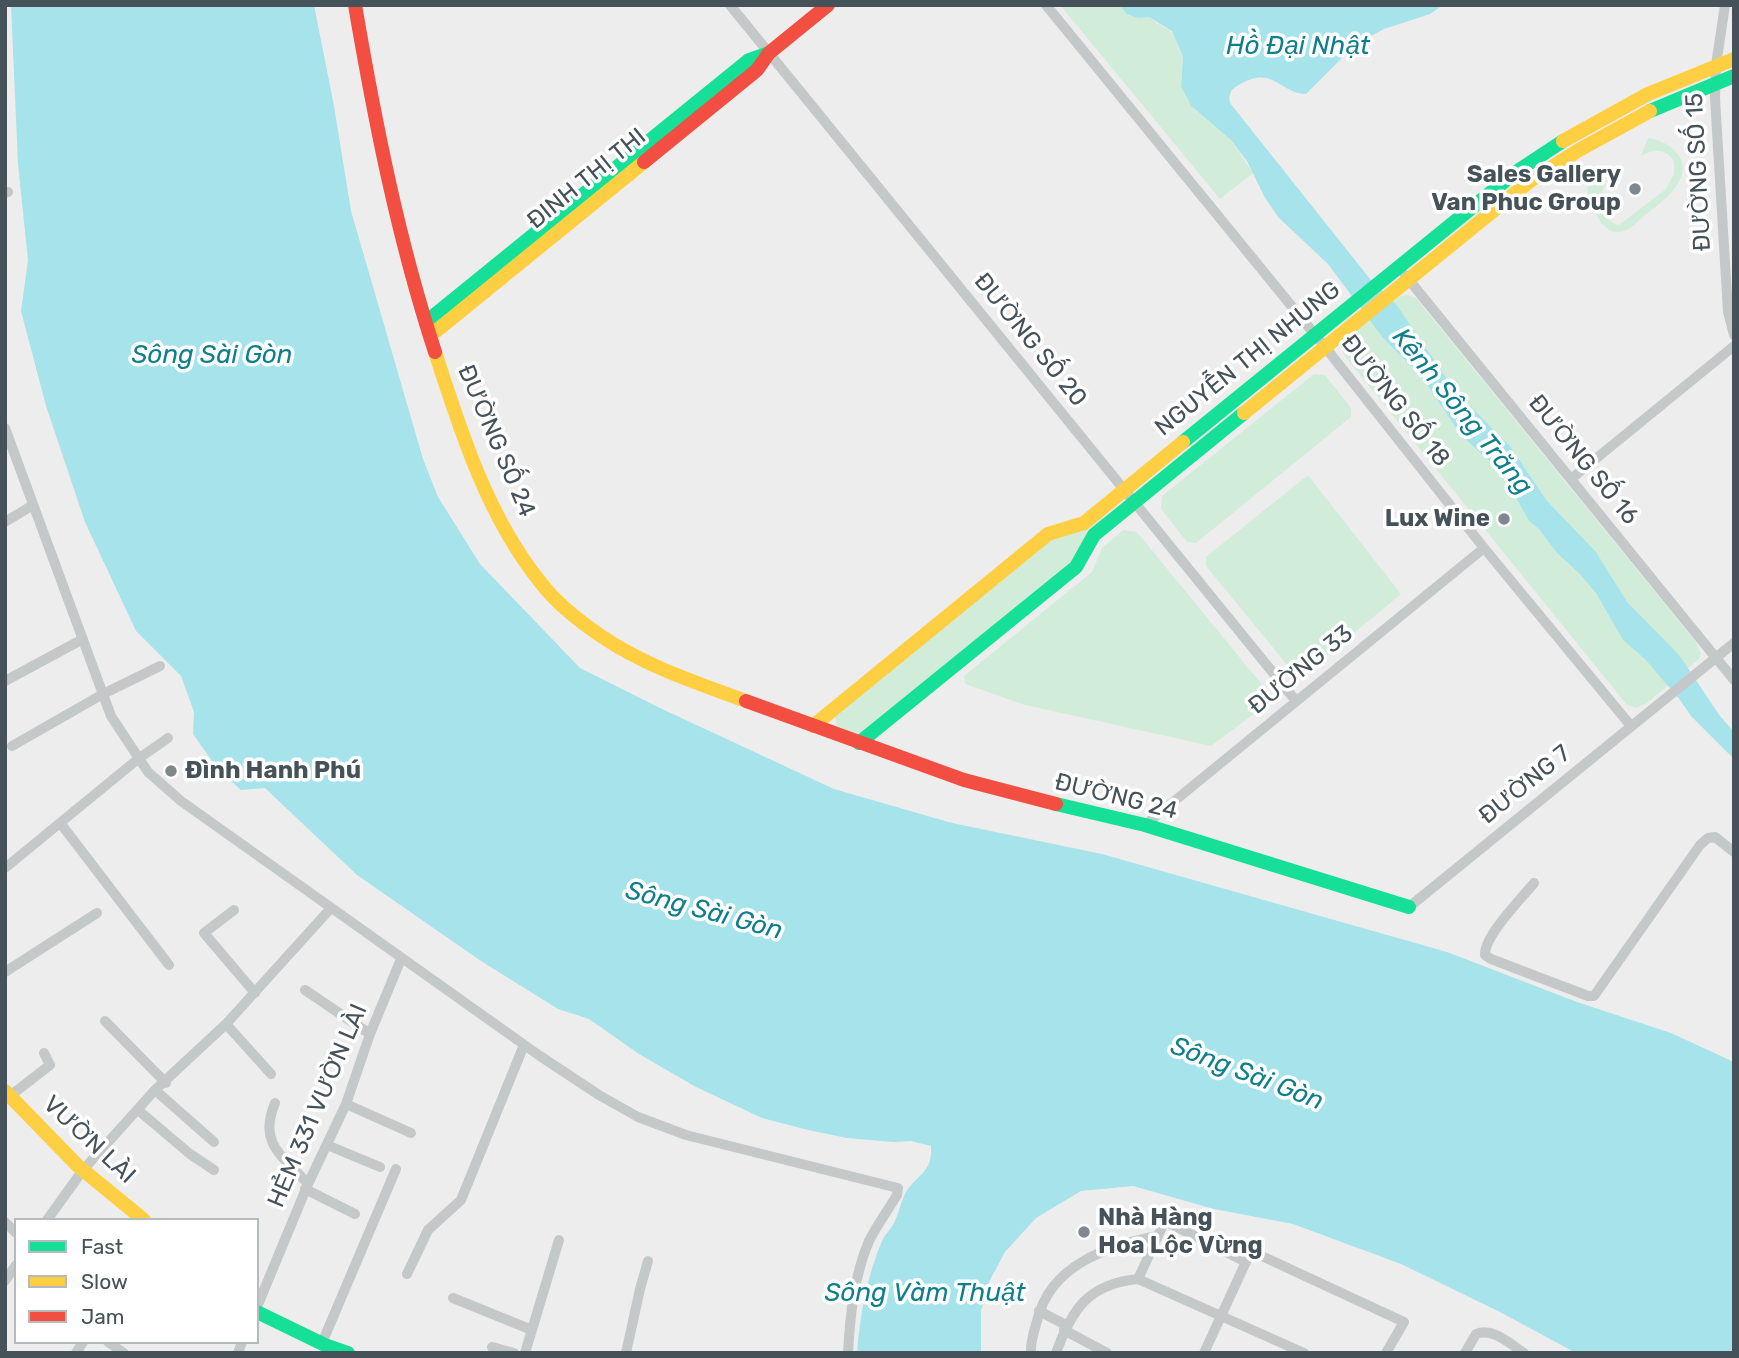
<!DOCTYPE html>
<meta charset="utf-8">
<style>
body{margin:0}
#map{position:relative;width:1739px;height:1358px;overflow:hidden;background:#eeeded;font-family:Rubik,sans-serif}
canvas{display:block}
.frame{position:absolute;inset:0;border:7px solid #455259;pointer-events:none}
.legend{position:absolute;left:14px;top:1218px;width:245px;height:126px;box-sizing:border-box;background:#fff;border:2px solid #b5babd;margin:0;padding:9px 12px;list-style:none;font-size:21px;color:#455259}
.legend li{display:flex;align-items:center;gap:14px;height:35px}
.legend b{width:35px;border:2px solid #b5babd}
</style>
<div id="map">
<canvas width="1739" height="1358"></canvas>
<div class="frame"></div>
<ul class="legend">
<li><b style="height:9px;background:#16e098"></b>Fast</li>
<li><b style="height:9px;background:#ffcf43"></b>Slow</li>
<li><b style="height:9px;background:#f24e42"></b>Jam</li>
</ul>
</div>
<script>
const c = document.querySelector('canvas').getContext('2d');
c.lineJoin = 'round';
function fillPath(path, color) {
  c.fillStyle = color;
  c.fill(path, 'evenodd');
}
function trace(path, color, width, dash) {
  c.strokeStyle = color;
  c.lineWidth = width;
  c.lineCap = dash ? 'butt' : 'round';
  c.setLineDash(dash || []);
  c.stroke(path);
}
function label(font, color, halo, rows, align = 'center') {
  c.font = font + ' Rubik,sans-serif';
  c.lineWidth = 7;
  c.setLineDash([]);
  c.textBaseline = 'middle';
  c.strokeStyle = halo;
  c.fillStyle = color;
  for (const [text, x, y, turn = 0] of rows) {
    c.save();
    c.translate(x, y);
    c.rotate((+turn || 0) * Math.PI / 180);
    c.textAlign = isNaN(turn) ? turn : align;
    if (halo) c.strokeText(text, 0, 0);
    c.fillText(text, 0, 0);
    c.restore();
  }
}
fillPath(new Path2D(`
 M1060,5H1119C1128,16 1135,17 1149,17L1158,24L1169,29L1176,38L1178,48L1183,57L1181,87L1187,100L1195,110L1231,140L1253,173L1220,199Z
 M1648,138C1658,139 1669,144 1676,152C1698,177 1661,203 1644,216C1637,222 1628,233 1617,232C1607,232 1602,224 1597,216C1592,207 1586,196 1588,186L1606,184C1596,199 1601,221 1619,225L1666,189L1674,174V162C1666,148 1654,149 1641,156Z
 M1406,295L1415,297L1695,641L1701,654L1699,659L1646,704L1636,708L1627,705L1343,354V346L1349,334L1399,297Z
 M1314,374L1325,375L1351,408V417L1196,543L1187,542L1161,509L1162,496Z
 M1308,475L1401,594L1306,673L1293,672L1206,566V557Z
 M1103,516L1104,519L1087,533L1074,561L863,733L856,734L837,726L835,717L1051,539Z
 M1123,530L1137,532L1268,692L1266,705L1211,746L1025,705L965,684L964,676L1092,572L1102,548Z`), '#d1edd9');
fillPath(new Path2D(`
 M11,5H314L334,106L351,211L423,459L438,497L480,564L580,668L660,708L834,789L952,823L1102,854L1447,952L1577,1002L1671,1033L1734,1062V1353H1576L1500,1312L1401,1264L1293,1224L1214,1209L1133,1186L1081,1191L1036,1218L1005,1252L990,1280L981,1311V1353H857C860,1315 867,1276 882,1241C885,1234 891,1229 894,1223C899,1213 901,1201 906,1192C917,1174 933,1173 931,1146L911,1141L893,1142L847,1138L808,1130L762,1118L696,1087L639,1054L589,1019L558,1009L481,961L357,875L265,788L241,790L217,768L193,734L194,712L181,676L136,631L85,522L46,406L21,311L28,260L18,164Z
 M1119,5H1443L1430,14L1384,29L1356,44L1306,94C1281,94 1272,64 1239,85C1231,89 1228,94 1230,103L1370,279L1396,304L1455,391L1510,446L1546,500L1596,552L1627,602L1679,655L1720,716L1734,732V759L1691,716L1680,700L1645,659L1623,640L1596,593L1580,574L1557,553L1539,529L1529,521L1508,483L1498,469L1460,434L1423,378L1383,338L1328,264L1278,217L1264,196L1247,161L1231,140L1191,106L1181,87L1183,57L1172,31L1149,17L1138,18L1127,14Z`), '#a7e3ea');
trace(new Path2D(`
 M730,5L1296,701
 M1046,5L1325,347L1484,548L1631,726
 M1725,5L1716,65L1715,98L1728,312L1734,335
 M5,193L8,192
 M1405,275L1734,680
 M5,428L111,716L148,772L181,801L540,1056L599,1095L638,1117L686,1135L898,1188L897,1195C888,1210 877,1225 869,1241C854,1276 850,1316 848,1353
 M1571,479L1734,346
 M5,522L33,505
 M5,681L83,639
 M12,746L103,694L160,666
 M61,824L169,965
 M1145,825L1484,548
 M5,868L138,759L168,738
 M1534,883C1521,899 1484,936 1485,955L1491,959L1588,996H1594L1700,845L1708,838L1715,837L1734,852
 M1409,907L1734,643
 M234,910L204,933L255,993
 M5,972L97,913
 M305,990L370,1034
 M105,1021L166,1083
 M226,1024L271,1074
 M155,1090L214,1142
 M10,1096L50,1065L44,1053
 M275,1103C258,1144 282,1155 308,1184
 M346,1104L411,1133
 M138,1110L190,1154L214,1170
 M327,1145L380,1167
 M305,1189L355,1214
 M47,1220L83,1170L155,1090L226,1024L331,908
 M5,1222L16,1233
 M407,1274L428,1230L461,1200L524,1045
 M1138,1279L1165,1221L1246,1262
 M5,1281L16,1265
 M453,1298L532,1330
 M257,1307L308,1184L346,1104L370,1034L401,959
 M1039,1311L1066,1325
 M1064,1330L1107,1353
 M108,1342L124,1353
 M322,1343L396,1169
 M492,1347L514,1353
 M76,1353L83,1342
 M238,1353L242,1342
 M525,1353L559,1240
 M626,1353L640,1289L648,1261
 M1031,1353C1030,1343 1034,1331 1037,1321C1050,1265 1107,1246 1157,1236
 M1056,1353C1072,1309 1088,1284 1138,1279L1304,1353
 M1204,1353L1251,1251L1404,1322L1386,1353
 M1465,1353L1476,1334C1493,1327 1510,1344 1524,1353`), '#c5c8c9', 10);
trace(new Path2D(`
 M1650,111L1734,76
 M426,322L749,60L769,53
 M1183,442L1516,172L1563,141
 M859,743L1076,567L1094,535L1244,413
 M1056,804L1145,825L1409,907
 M257,1312L325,1345L348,1353`), '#16e098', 14);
trace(new Path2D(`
 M1563,141L1648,94L1734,59
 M430,336L644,162
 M435,352C460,430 488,518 541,583C557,604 579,621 601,636C645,666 697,683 746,701
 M1244,413L1530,181L1579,150L1650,111
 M813,726L1048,534L1084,523L1183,442
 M5,1091L78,1166L144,1220`), '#ffcf43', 14);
trace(new Path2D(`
 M355,5C375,122 398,239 435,352
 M644,162L757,70L769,53L828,5
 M746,701L964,780L1056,804`), '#f24e42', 14);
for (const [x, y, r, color] of [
 [1635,189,7,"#80888d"],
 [1504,519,7,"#80888d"],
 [171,771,7,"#80888d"],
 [1084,1232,7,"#80888d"]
]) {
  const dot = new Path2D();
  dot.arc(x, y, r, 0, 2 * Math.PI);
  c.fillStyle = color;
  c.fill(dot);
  trace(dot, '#fff', 2.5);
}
label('24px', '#455259', '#fff', [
 ["ĐƯỜNG SỐ 15",1699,172,-93],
 ["ĐINH THỊ THI",587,179,-39],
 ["ĐƯỜNG SỐ 20",1030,340,51],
 ["NGUYỄN THỊ NHUNG",1248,359,-39],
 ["ĐƯỜNG SỐ 18",1395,401,52],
 ["ĐƯỜNG SỐ 24",496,441,67],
 ["ĐƯỜNG SỐ 16",1583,460,51],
 ["ĐƯỜNG 33",1301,670,-39],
 ["ĐƯỜNG 7",1525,785,-39],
 ["ĐƯỜNG 24",1116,797,14],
 ["HẺM 331 VƯỜN LÀI",318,1106,-67],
 ["VƯỜN LÀI",89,1140,43]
]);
label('bold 24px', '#455259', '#fff', [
 ["Sales Gallery",1621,175],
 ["Van Phuc Group",1621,203],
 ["Lux Wine",1490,519],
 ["Đình Hanh Phú",185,771,"left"],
 ["Nhà Hàng",1098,1218,"left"],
 ["Hoa Lộc Vừng",1098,1246,"left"]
], 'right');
label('italic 26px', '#0f7f8c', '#fff', [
 ["Hồ Đại Nhật",1298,46],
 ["Sông Sài Gòn",212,355],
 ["Kênh Sông Trăng",1462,412,51],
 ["Sông Sài Gòn",704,911,15],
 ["Sông Sài Gòn",1247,1074,21],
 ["Sông Vàm Thuật",925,1293]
]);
</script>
